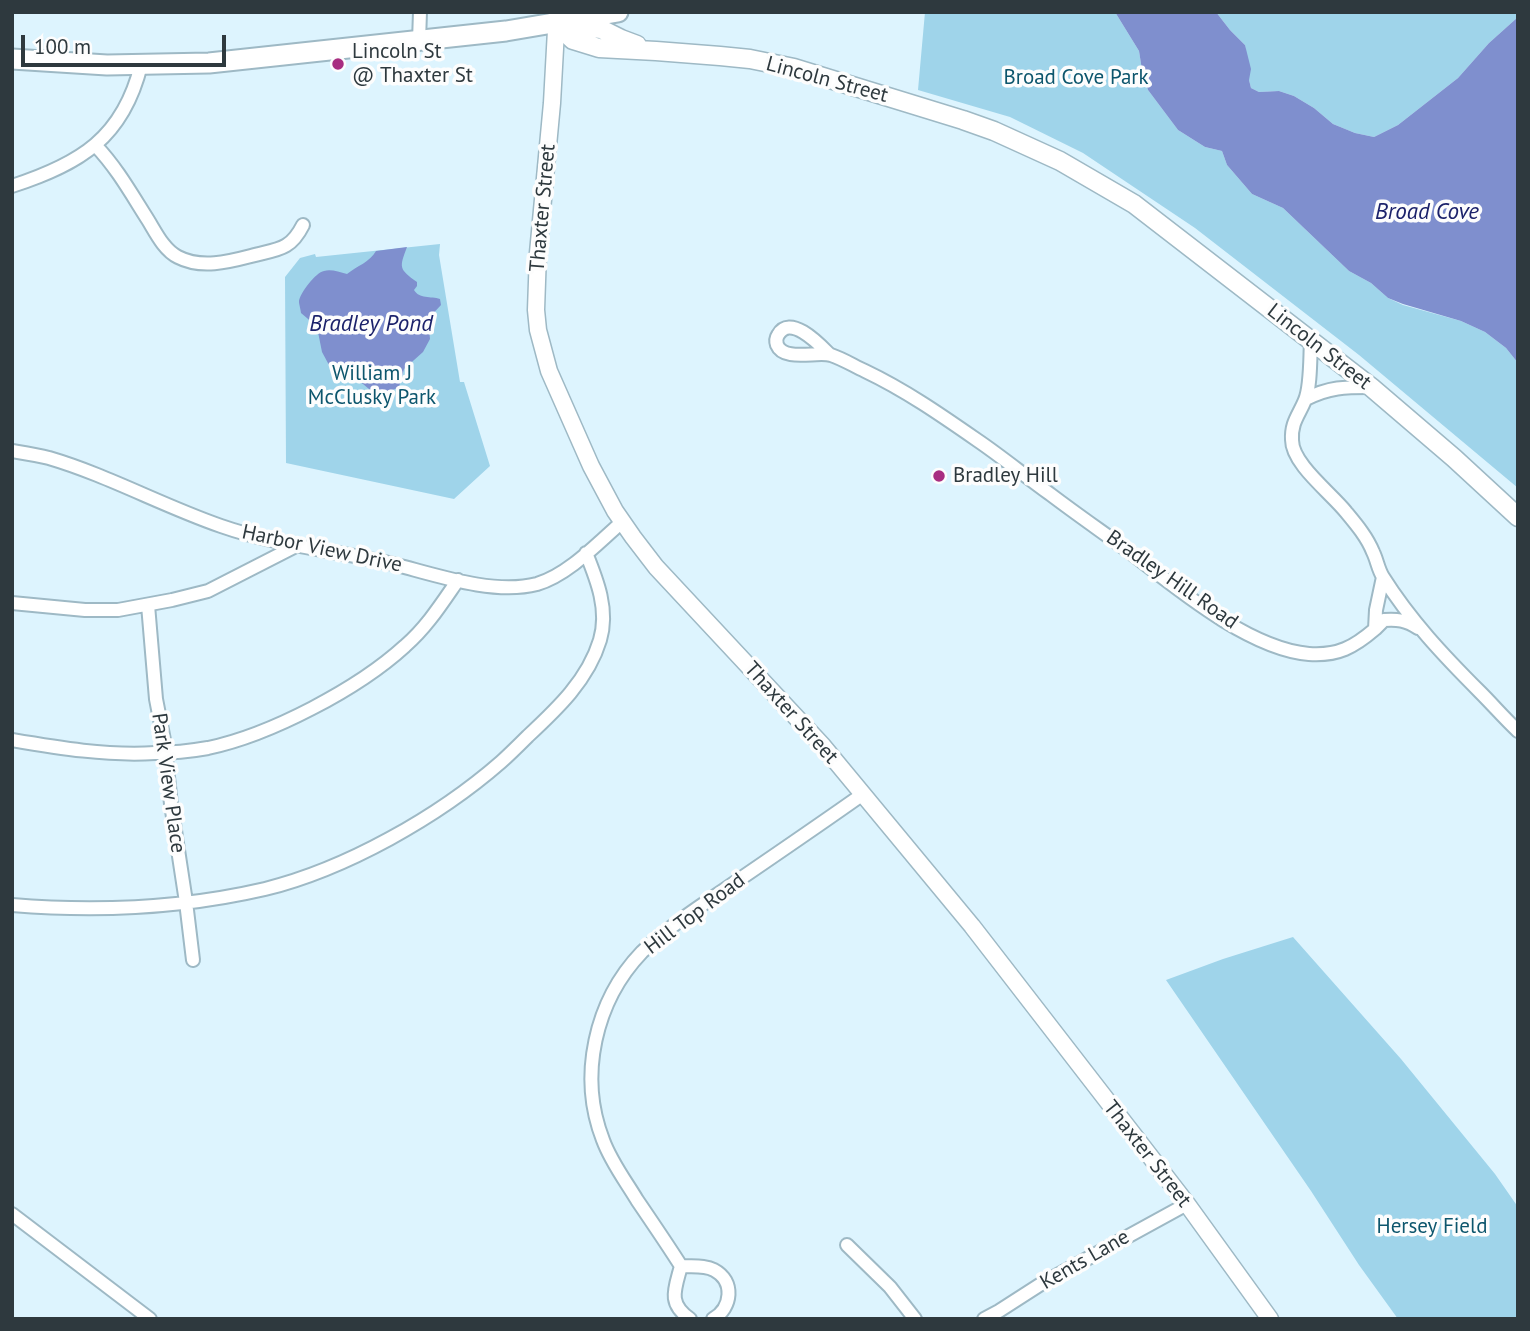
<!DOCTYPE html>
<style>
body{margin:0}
#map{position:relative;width:1530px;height:1331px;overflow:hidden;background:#ddf4fe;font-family:"PT Sans",sans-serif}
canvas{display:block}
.frame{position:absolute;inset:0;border:14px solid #2e393e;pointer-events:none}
.scale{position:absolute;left:21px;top:35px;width:205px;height:32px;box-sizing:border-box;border:4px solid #2e393e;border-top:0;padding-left:9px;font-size:21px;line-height:24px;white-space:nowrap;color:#2e393e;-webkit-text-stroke:5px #fdfdfd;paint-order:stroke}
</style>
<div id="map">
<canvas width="1530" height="1331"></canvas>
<div class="frame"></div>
<div class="scale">100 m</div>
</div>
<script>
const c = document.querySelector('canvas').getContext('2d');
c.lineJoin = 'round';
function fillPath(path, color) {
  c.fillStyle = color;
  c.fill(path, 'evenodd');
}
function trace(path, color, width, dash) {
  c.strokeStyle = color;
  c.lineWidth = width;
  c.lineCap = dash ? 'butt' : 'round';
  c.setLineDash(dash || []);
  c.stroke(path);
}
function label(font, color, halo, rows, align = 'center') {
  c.font = font + ' "PT Sans",sans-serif';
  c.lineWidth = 7;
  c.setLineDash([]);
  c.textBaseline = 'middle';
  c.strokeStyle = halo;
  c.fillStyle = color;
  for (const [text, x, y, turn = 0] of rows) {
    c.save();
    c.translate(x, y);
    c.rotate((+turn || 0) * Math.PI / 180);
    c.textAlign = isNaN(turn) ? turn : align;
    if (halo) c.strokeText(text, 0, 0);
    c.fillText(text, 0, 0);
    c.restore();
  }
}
fillPath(new Path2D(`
 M925,12H1115L1139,51L1142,70L1148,90L1178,130L1205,147L1222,151L1227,165L1252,194L1283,208L1349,271L1371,283L1388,298L1403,305L1461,321L1485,332L1506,348L1518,363V488L1359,355L1195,228L1083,153L1010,117L918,90Z
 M1216,12H1518V17L1489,43L1458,78L1398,125L1374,137L1355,133L1333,124L1314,108L1294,96L1279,91L1259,92L1251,88L1249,80L1245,45L1230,30Z
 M440,244L439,255L460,382H464L490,466L454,499L286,463L285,277L300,258L315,254L316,257Z
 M1293,937L1401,1059L1495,1174L1518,1207V1319H1398L1359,1265L1311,1191L1166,980L1223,959Z`), '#9fd4ea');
fillPath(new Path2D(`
 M1115,12H1216L1230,30L1245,45L1251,69L1249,80L1251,88L1259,92L1279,91L1294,96L1314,108L1333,124L1355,133L1374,137L1398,125L1458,78L1489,43L1518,17V363L1506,348L1485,332L1461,321L1403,304L1388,298L1371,283L1349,271L1283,208L1252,194L1227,165L1222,151L1205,147L1178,130L1148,90L1142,70L1139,51Z
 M407,247C399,268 399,269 417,282V286L414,290C419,299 431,296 440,299L441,305L428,319L430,339L423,352L404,369L399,387C374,399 373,391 354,377C347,371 337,369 329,365L322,352L318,332L314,324L301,313C301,311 299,304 299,302C299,294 316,272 324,271C331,269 339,272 347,274C357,266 370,262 376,251Z`), '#7f8fce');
const minor = new Path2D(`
 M419,41L420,12
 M96,146C117,168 132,195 148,220C156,233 164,250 178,257C201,269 228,262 251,256C277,249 290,251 303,225
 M12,186C80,164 123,138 141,65
 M829,354C820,345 790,313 778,335C776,338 776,342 777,345C784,362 817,351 831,355C843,359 854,366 865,371C905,390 941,415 977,440C1002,457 1025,476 1050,494C1075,513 1101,531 1127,550C1174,586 1248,649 1309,654C1338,656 1354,647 1375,629L1376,610L1383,577C1378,569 1377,560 1373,552C1367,537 1356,524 1346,512C1331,493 1292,464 1292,440C1291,422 1299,415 1305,400C1311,386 1310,357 1311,341
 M1306,399C1329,387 1345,387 1371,387
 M12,451C24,453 37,455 49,458C107,475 163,506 221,526C278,546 339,551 397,565C439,576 495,595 537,584C568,575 598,543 622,522
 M1383,577C1410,620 1444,656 1480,692C1493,705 1505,719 1518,731
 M12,603L85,610H118L172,600L208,591L298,545
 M148,605L156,699L164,740L171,804L186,902L193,960
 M1375,629L1384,620C1397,619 1406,620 1418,628
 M12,740C59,748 107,756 155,753C172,753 191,751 208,748C270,735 358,689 405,646C427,627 442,603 458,580
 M12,905C96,912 183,908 265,889C346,869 438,817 501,762C510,754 519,745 528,736C557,709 588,680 600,640C609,610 597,580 586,553
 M12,1214L150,1319
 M847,1245L890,1287L915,1319
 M681,1266C692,1267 705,1265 714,1270C735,1281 732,1308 713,1319
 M690,1319C667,1303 675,1289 681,1266C667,1244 652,1222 637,1200C625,1180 611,1162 603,1140C578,1076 595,1001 642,952C671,924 707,902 740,879C781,851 822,823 863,794
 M984,1319L999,1311L1041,1284L1187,1204`);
const tertiary = new Path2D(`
 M557,12L552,103L538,253L536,310L538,330L549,371L591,466L615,511L633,537L656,567L823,746L972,926L1187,1204L1270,1319`);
const secondary = new Path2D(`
 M556,24L573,40L599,48L656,51L720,56L750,59L794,68L963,120L994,131L1060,161L1134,204L1371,387L1454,458L1518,517
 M563,24L601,29L621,39L637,45`);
const primary = new Path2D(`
 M12,59L107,65L209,63L506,31L618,12`);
trace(minor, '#9eb9c5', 16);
trace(tertiary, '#9eb9c5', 19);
trace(secondary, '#9eb9c5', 21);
trace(primary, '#9eb9c5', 23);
trace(minor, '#fff', 12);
trace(tertiary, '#fff', 16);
trace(secondary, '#fff', 18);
trace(primary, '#fff', 19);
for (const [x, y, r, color] of [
 [338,64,7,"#a82e81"],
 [939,476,7,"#a82e81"]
]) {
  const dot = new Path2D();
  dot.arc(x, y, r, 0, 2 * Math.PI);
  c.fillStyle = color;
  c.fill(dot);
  trace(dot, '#fdfdfd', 2.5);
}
label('21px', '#2e393e', '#fdfdfd', [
 ["Lincoln St",352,52],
 ["@ Thaxter St",352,76],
 ["Bradley Hill",953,476]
], 'left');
label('21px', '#0d566d', '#fdfdfd', [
 ["Broad Cove Park",1076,78],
 ["William J",372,374],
 ["McClusky Park",372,398],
 ["Hersey Field",1432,1227]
]);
label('21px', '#2e393e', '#fdfdfd', [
 ["Lincoln Street",827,80,15],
 ["Thaxter Street",543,208,-85],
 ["Lincoln Street",1319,347,38],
 ["Harbor View Drive",322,549,12],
 ["Bradley Hill Road",1172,580,35],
 ["Thaxter Street",791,713,48],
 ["Park View Place",168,783,82],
 ["Hill Top Road",695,914,-37],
 ["Thaxter Street",1147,1154,52],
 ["Kents Lane",1085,1260,-30]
]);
label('italic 23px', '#1c226b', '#fdfdfd', [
 ["Broad Cove",1427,212],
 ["Bradley Pond",371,324]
]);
</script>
